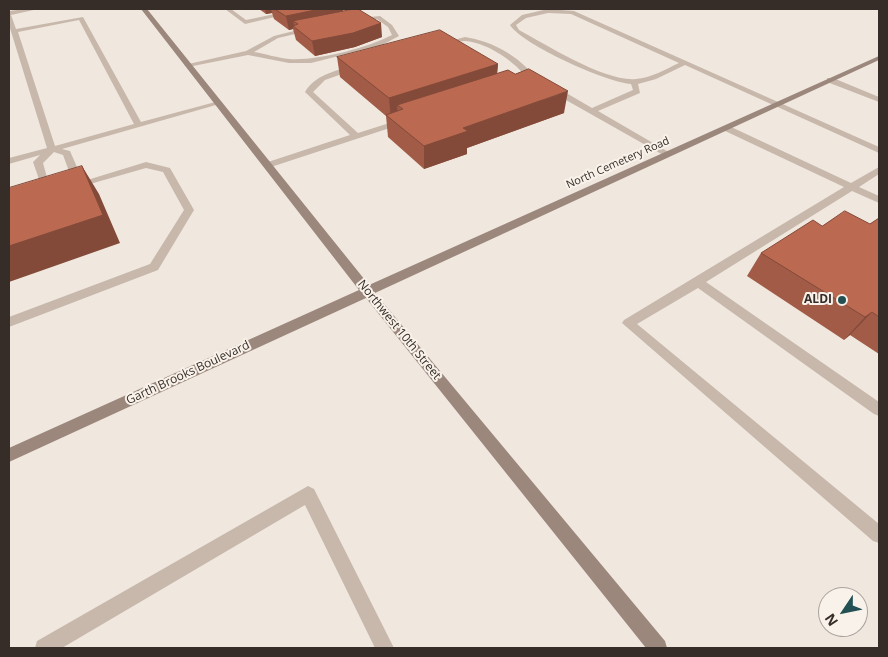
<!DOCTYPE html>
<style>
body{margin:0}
#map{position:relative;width:888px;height:657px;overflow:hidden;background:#f0e7de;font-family:"Open Sans",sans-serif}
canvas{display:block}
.frame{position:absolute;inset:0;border:10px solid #362d29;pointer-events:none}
.north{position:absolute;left:818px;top:587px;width:50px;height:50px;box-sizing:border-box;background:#f8f2ea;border:1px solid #aaa39d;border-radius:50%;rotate:236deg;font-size:14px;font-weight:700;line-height:20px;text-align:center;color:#362d29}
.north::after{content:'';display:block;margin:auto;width:18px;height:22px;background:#235053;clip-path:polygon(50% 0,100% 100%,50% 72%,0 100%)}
</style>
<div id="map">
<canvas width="888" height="657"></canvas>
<div class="frame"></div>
<div class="north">N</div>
</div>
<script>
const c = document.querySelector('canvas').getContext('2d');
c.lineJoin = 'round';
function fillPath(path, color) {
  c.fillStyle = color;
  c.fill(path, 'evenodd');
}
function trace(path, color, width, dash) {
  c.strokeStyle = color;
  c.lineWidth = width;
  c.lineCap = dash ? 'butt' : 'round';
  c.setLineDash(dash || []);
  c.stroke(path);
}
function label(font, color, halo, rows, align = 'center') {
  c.font = font + ' "Open Sans",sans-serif';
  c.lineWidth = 4;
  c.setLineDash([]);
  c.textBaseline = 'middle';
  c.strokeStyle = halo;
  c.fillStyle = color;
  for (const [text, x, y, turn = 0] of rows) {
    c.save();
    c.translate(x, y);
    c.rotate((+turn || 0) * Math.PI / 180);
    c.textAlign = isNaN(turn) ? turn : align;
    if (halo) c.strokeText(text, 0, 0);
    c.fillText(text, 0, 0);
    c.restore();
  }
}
fillPath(new Path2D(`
 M25,9H38L11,15L16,29L83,17L141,122L219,101L223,103L62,149L70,151L80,174L63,192H57L41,185L33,162L40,155L9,164V158L47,148L9,25V11ZM79,20L134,124L55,146L18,32ZM54,152L63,155L70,174L59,186L48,181L43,163Z
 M225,9H231L246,20L299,9H309L245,24Z
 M548,9L574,11L879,147V153L685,65L656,79L638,84L640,93L598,111L672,154L665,156L550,91V87H556L592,108L633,90L631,84C606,82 523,45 510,25L522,15ZM548,13L571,14L679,63C666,69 651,78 636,79C605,82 547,45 519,30L516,25L526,18Z
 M380,16L392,25L399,36L382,45L311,63H289L248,55L188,67L184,65L246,51L274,36L310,27L312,30L278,38L254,52C266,54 278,58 289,59C317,61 367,48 392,35L388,27L377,19L354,21L351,19Z
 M465,37C492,41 519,56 536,78L529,80C515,62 489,43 465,41C457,41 450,44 442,46L439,44Z
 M352,66L359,68L325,80L313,92L358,133L402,119L406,121L405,123L271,167H265V163L350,135L305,92C315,75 335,71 352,66Z
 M827,78H833L879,97V102L827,82Z
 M723,126H729L851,183L879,167V174L859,187L879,196V203L852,191L706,282L879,402V416L874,414L698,288L637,324L879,524V543L873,541L622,323L624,320L844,187L723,130Z
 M146,162L170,168L194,210L158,270L9,327V317L150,264L184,210L163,172L146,168L76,188L71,185Z
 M308,486L314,489L394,648H375L305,505L62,648H35L37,641Z`), '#c7b8ab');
fillPath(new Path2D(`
 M141,9H147L369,285L879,56V60L375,293L665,641L667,648H646L366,298L9,462V448L359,290Z`), '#9b877c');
fillPath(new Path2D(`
 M259,9H343V11L382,37L355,47L315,56L296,40L293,29L289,30L274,19L272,13L266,14Z
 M337,57L498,64L497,73L564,113L467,148V154L424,169L388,137L386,116L340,77Z
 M879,218V354L850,335L844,340L747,276L761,253L822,226L870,224Z`), '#a15b46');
fillPath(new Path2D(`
 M265,9H271L272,13L266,14Z
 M320,9H343L344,18L298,24L293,21L295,27L293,26V29L289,30L286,16Z
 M381,23L382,37L355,47L315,56L312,41Z
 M498,64L496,85L403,109L397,105L398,117L391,120L389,98Z
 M568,91L564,113L467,148V154L424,169V146L463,128Z
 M82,166L99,194L120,243L9,282V246Z
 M872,312L850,335L844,340L865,317Z`), '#834a39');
const building = new Path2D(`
 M275,9H320L286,16Z
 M354,9H358L381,23L353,33L312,41L293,26L298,24L293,21Z
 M440,30L498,64L389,98L337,57Z
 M529,69L568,91L463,128L468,131L424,146L386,115L403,109L397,105L508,70L515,74Z
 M82,166L103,215L9,246V188Z
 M845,211L870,224L879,218V317L872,312L865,317L761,253L813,220L822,226Z`);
fillPath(building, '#bb6a51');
trace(building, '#834a39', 1);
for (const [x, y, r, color] of [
 [842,300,5,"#235053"]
]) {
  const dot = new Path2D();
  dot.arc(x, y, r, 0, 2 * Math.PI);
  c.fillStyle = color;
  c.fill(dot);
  trace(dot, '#f8f2ea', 2);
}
label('11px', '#362d29', '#f8f2ea', [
 ["North Cemetery Road",618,163,-24]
]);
label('bold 12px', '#362d29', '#f8f2ea', [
 ["ALDI",832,300]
], 'right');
label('12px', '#362d29', '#f8f2ea', [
 ["Northwest 10th Street",399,330,51],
 ["Garth Brooks Boulevard",188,373,-25]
]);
</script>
